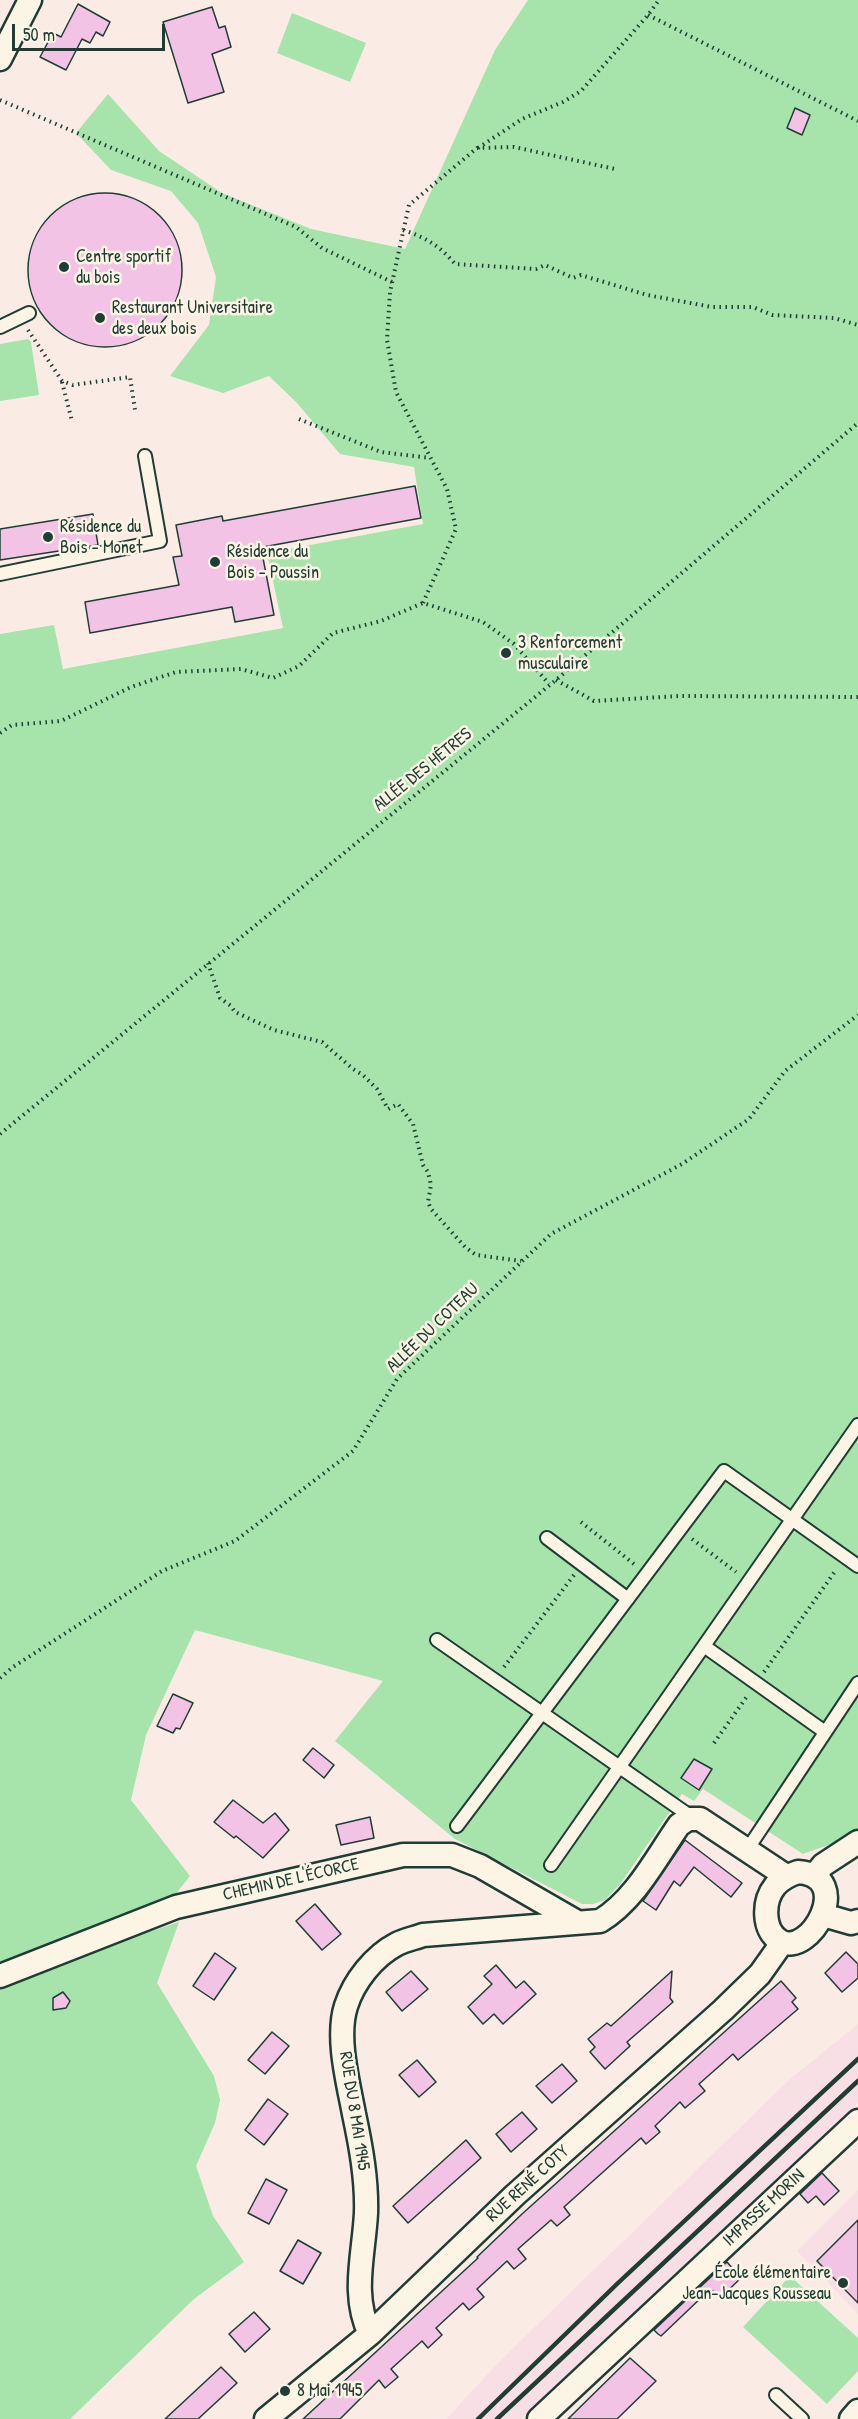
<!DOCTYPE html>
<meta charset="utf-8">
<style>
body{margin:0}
#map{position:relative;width:858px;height:2419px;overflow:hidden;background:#faebe5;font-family:"Patrick Hand",sans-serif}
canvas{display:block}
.scale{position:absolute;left:12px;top:24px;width:153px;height:27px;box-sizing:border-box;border:3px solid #1f3d34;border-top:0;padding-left:8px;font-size:18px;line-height:21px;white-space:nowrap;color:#1f3d34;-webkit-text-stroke:4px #fcf5e5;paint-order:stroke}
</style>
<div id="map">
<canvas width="858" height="2419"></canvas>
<div class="scale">50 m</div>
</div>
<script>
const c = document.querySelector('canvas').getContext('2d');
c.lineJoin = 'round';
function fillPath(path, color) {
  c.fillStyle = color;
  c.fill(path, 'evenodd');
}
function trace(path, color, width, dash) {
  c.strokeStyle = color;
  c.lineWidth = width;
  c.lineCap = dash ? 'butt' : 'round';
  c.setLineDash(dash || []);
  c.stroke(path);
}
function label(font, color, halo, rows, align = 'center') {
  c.font = font + ' "Patrick Hand",sans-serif';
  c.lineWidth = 5;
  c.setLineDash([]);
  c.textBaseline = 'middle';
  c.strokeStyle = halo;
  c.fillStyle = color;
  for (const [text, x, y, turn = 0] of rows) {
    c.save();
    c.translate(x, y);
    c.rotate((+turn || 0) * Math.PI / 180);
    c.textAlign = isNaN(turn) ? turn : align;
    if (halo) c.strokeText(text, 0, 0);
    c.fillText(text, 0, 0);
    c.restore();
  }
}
fillPath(new Path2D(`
 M858,2024V2103L521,2419H446L499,2362L790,2079Z
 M858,2190V2314L797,2251Z`), '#f8dfe5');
fillPath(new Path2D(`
 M528,0H858V1830L842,1840L803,1854L703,1789L694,1801L682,1794L621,1883L605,1900L593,1904H582L455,1839L335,1741L383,1681L195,1630L146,1735L131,1800L190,1876L175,1895L122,1926L130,1938L179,1922L157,1983L214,2076L220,2100L215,2123L196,2166L213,2216L244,2262L194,2299L70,2419H0V634L54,625L63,669L283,628L267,553L423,524L414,467L340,454L297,403L269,376L223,393L170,376L209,325L216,277L198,223L171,191L111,170L76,133L108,94L159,151L222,193L311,229L405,249L495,50Z
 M292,13L366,43L350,82L277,53Z
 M28,339L31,342L39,395L0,401V344Z
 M790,2276L858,2338V2371L827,2404L743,2327Z`), '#a6e4ab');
const building = new Path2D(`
 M78,4L110,22L103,36L96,32L90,43L82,39L66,70L40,57L53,33L61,37Z
 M212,7L219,28L225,26L231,47L212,54L224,92L188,103L163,22Z
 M795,108L810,115L802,135L787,128Z
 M28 270a77 77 0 1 1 154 0a77 77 0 1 1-154 0Z
 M415,486L421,518L263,547L264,552L262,553L274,615L235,622L232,607L90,633L85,602L179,585L173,557L182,556L176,525L222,516L223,521Z
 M93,514L98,545L0,560V529Z
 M173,1694L193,1703L180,1729L176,1728L173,1733L157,1726Z
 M313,1748L334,1765L324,1778L303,1760Z
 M694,1759L712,1769L699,1790L681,1778Z
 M233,1800L263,1823L275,1813L289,1830L263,1858L236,1836L234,1838L214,1822Z
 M370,1817L374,1838L341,1845L336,1825Z
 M685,1840L742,1883L731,1897L694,1867L680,1886L674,1881L656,1910L643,1901Z
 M315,1904L341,1934L322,1950L296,1921Z
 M846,1952L858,1964V1978L842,1992L825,1973Z
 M215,1953L236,1968L214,2000L193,1986Z
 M496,1965L516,1988L524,1981L536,1994L503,2024L494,2014L483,2024L468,2007L492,1984L484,1976Z
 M411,1971L428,1989L402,2011L386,1992Z
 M672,1971L670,1998L673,2002L627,2042L630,2046L605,2069L590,2052L595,2047L588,2039L607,2023L611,2026Z
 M781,1981L796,1998L792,2002L798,2009L738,2060L733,2054L699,2084L705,2091L685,2108L680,2102L655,2126L660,2132L646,2144L641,2138L564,2207L570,2215L557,2226L551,2220L518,2249L526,2259L514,2269L507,2261L477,2289L484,2297L469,2310L463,2303L436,2328L442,2335L428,2348L422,2341L391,2369L398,2377L385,2388L379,2380L340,2419H303L478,2258L477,2257L522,2214Z
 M63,1992L70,2001L66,2008L53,2010V1998Z
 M272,2032L289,2046L265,2074L248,2060Z
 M417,2060L436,2082L419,2097L399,2075Z
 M562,2064L577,2081L552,2103L536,2086Z
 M268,2099L288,2114L264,2145L245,2130Z
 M522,2112L537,2129L511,2152L496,2134Z
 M466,2140L481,2158L408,2223L393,2206Z
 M822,2173L839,2191L824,2205L816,2196L808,2203L800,2194Z
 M266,2179L287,2190L269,2224L248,2213Z
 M858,2220V2303L817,2261Z
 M298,2240L321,2253L303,2284L280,2271Z
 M727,2262L741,2278L720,2298L713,2291L705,2299L703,2296L661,2336L658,2334L654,2330Z
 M254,2312L270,2329L245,2352L229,2334Z
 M630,2358L656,2381L617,2419H568Z
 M221,2367L237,2383L198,2419H165Z`);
fillPath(building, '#f3c3e5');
trace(building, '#1f3d34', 1.5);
const service = new Path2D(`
 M0,327L29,313
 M0,574L160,541L145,456
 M547,1538L628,1599
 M437,1640L693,1818
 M704,1646L825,1732
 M457,1826L724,1471L858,1566
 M747,1850L858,1683
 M551,1865L858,1425
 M776,2395L802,2419`);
const minor = new Path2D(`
 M0,59L30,0
 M798,1872C856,1876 810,1959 780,1941C762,1930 763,1901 775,1886C781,1879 789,1875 798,1872Z
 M814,1876L823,1865L858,1842
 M823,1915L851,1923L858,1921
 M0,1976L176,1907L403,1855H452L480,1866L577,1922
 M370,2334C351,2295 364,2254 366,2213C367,2180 361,2147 354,2114C348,2082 336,2037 346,2006C354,1981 374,1956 397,1944C405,1940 415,1938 423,1935L600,1921C635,1900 656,1858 679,1825L688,1819H700L786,1876
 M266,2419L370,2334L515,2195L723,2010L760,1974L777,1950L780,1941
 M539,2419L858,2121
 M851,2419L858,2411`);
trace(service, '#1f3d34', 16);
trace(minor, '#1f3d34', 27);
trace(new Path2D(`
 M648,15L858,121
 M0,100L296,227L322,248L392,282
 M478,148L522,119L563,102L581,91L648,15L659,0
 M403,230C425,237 440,246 455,264L536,269L545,265L573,278L581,275L647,295L712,307H753L772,315L834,318L858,325
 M28,330L62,381L73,385L130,377L135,410
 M62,382L72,421
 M299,419L381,452L430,458
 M423,603L456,529L447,489L396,392L387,340L390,292L409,205L477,148L514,147L615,169
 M556,680L594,701L680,696L858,697
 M0,733L12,725L61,721L131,687L176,672L241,669L273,678L299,666L333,633L381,621L423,603L483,622L514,644L549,684
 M208,963L220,998L231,1006L235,1012L274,1030L322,1042L353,1069L363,1075L377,1089L388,1109L398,1104L413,1124L423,1165L428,1172L431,1185L428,1202L431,1209L465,1247L476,1255L521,1261
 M0,1134L556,680L858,423
 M581,1522L634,1564
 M692,1539L736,1572
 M504,1667L574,1575
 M764,1672L836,1570
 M0,1678L13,1667L162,1571L235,1541L353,1451L397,1379L551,1234L682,1164L749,1119L785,1071L858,1015
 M714,1743L748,1695`), '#1f3d34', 4, [1.5, 4.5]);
trace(service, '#fcf5e5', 12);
trace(minor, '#fcf5e5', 22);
trace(new Path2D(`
 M478,2419L618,2283L858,2059
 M497,2419L858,2081`), '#1f3d34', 4.5);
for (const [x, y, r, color] of [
 [64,267,6,"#1f3d34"],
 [100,318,6,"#1f3d34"],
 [48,537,6,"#1f3d34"],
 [215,562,6,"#1f3d34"],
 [506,653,6,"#1f3d34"],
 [843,2283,6,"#1f3d34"],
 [285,2391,6,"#1f3d34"]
]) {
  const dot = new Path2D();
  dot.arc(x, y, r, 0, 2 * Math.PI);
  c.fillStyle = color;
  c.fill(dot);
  trace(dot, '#fcf5e5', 2);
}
label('18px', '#1f3d34', '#fcf5e5', [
 ["Centre sportif",76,257],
 ["du bois",76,278],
 ["Restaurant Universitaire",112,308],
 ["des deux bois",112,329],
 ["Résidence du",60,527],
 ["Bois - Monet",60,548],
 ["Résidence du",227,552],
 ["Bois - Poussin",227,573],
 ["3 Renforcement",518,643],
 ["musculaire",518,664],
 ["École élémentaire",831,2273,"right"],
 ["Jean-Jacques Rousseau",831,2294,"right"],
 ["8 Mai 1945",297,2391]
], 'left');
label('18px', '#1f3d34', '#fcf5e5', [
 ["ALLÉE DES HÊTRES",423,770,-39],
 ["ALLÉE DU COTEAU",433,1328,-44],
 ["CHEMIN DE L'ÉCORCE",291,1880,-13],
 ["RUE DU 8 MAI 1945",354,2111,81],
 ["RUE RENÉ COTY",528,2184,-42],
 ["IMPASSE MORIN",764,2208,-43]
]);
</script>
